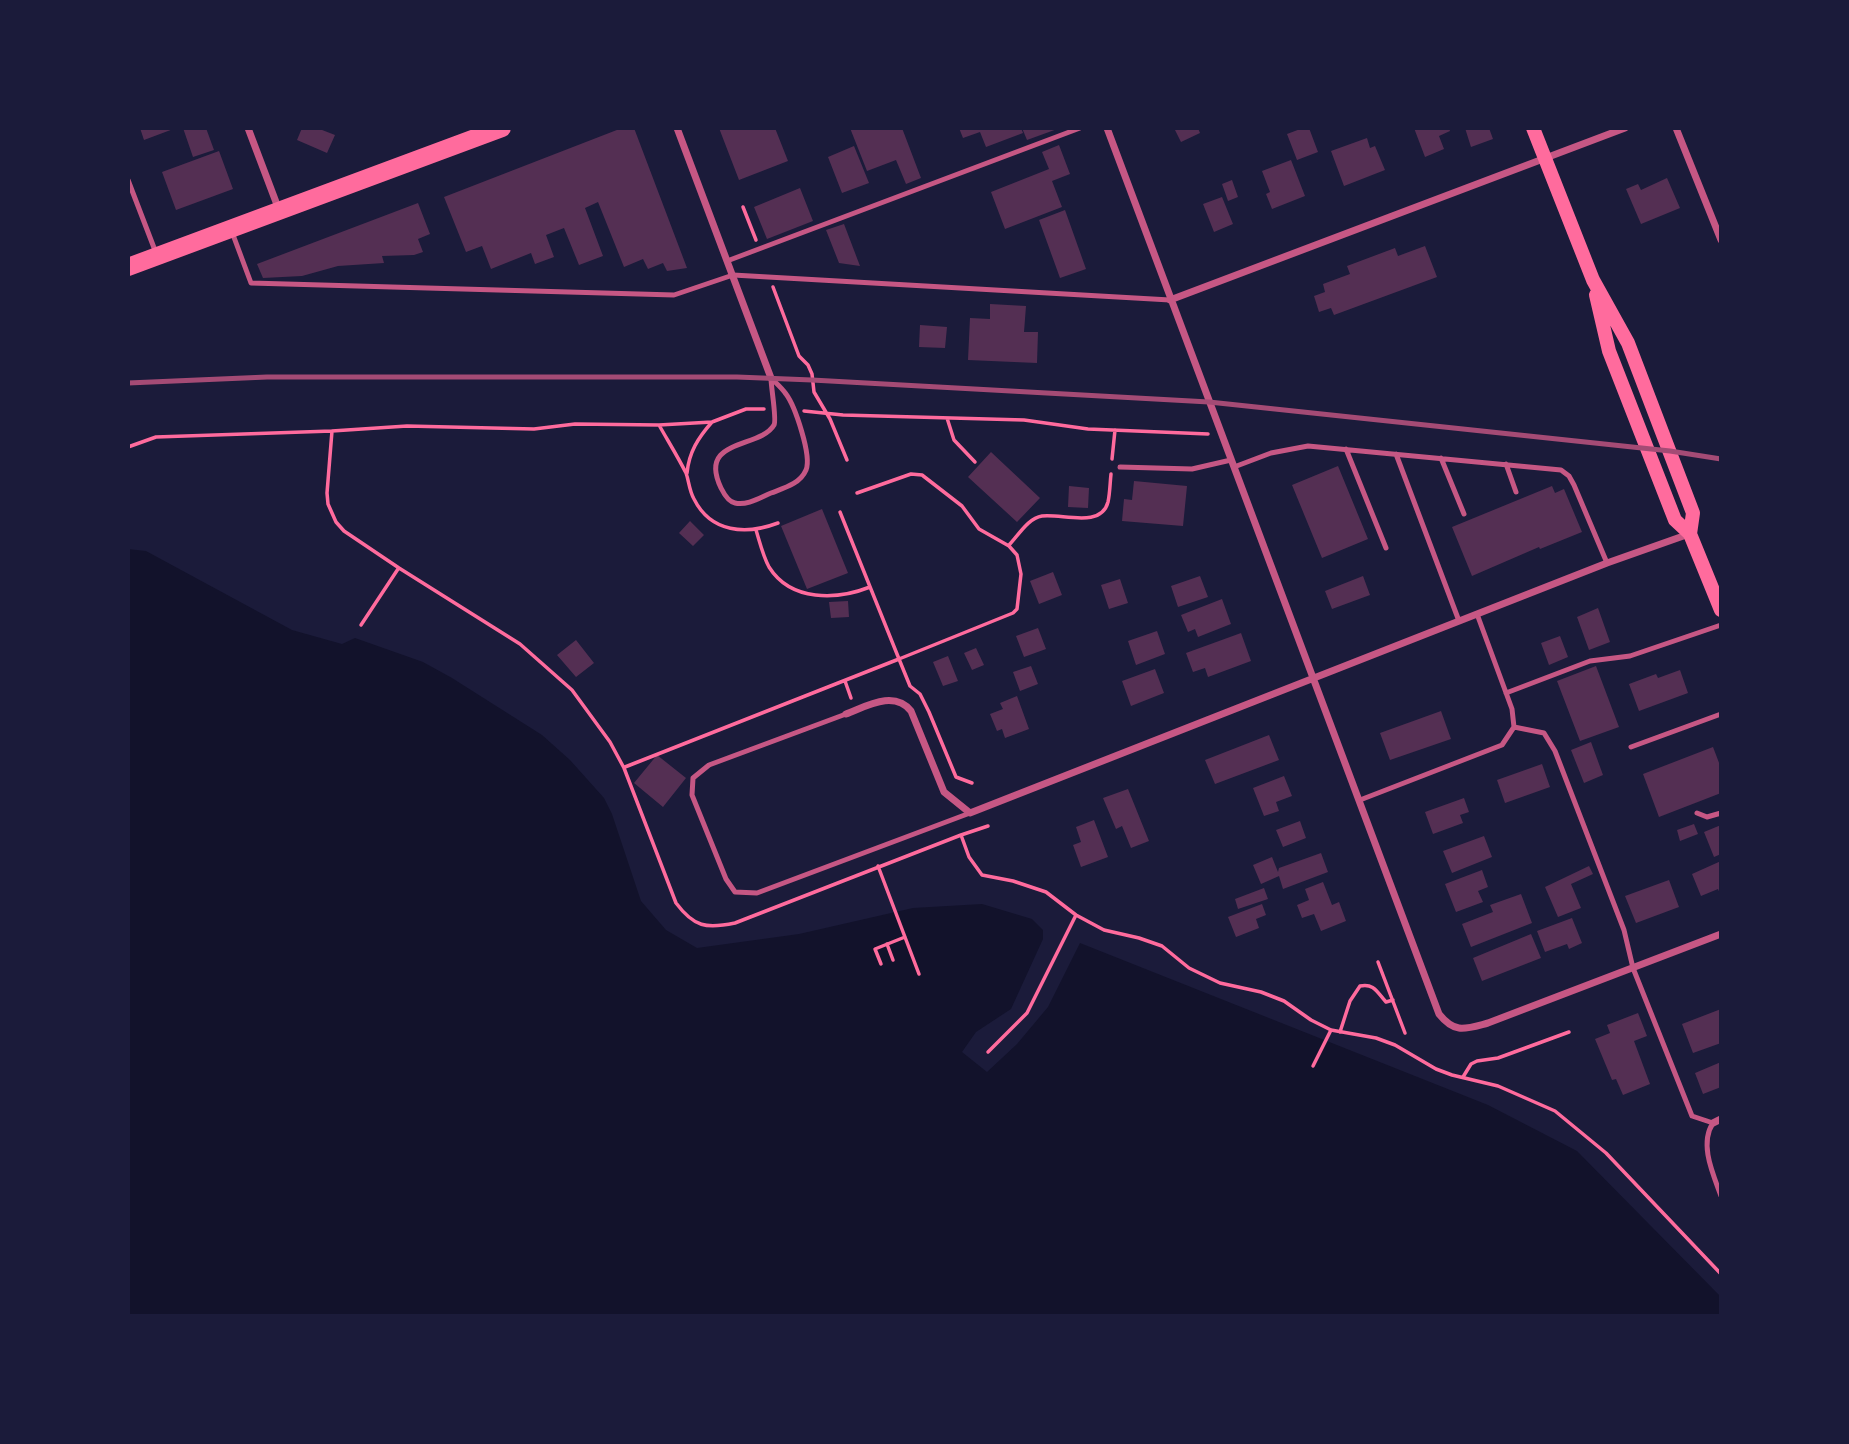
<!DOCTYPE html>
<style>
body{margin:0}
#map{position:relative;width:1849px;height:1444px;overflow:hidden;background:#1b1b3a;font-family:Manrope,sans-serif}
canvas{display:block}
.frame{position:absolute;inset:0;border:130px solid #1b1b3a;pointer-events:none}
</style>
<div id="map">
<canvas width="1849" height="1444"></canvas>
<div class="frame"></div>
</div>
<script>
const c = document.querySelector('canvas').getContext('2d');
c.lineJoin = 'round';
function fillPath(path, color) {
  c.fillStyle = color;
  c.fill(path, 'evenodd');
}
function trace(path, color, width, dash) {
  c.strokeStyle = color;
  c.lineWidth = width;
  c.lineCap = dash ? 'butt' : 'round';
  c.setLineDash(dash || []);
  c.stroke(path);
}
fillPath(new Path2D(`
 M128,549L146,551L292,630L342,644L355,638L423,662L452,678L542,735L570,760L604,798L612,814L641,901L666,930L697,948L799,934L913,908L982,904L1032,919L1043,930V939L1011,1009L976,1032L962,1052L987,1072L1017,1044L1048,1007L1080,943L1488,1105L1577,1151L1721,1297V1316H128Z`), '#12122b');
fillPath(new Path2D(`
 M140,128H176L144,140Z
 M183,128H206L214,150L193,157Z
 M302,128H317L335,135L327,153L297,140Z
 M622,128H634L687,268L667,271L663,263L648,269L643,259L624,267L598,202L585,208L603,256L579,265L564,228L546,235L554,257L535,264L531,253L491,269L482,246L466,252L444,197Z
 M719,128H775L788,161L739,180Z
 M850,128H902L921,178L906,184L896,160L867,171Z
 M959,128H1021L1023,133L986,147L980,132L963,138Z
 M1022,128H1060L1027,140Z
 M1174,128H1198L1200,133L1181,142Z
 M1303,128H1309L1318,152L1297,160L1287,134Z
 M1414,128H1449L1450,131L1439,136L1444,149L1425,157Z
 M1465,128H1489L1493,139L1471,147Z
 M1367,138L1370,148L1375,146L1385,170L1344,186L1331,151Z
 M1059,145L1070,174L1052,181L1062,207L1005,229L991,192L1049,169L1042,152Z
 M854,146L869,183L842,193L828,157Z
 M219,151L233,189L176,210L162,172Z
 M1291,160L1305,196L1272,209L1266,194L1270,192L1262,171Z
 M1667,178L1680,208L1641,224L1626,189L1638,184L1641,190Z
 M1232,180L1238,197L1228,201L1222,184Z
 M800,188L813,221L767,239L754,207Z
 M1222,197L1233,224L1214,232L1203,204Z
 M418,203L430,234L418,239L423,252L414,255L382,256L384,263L338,266L302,276L263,278L257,264Z
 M1065,210L1086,269L1060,278L1039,220Z
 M844,224L860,266L839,263L826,230Z
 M1425,246L1437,277L1334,315L1331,308L1319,312L1314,296L1325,292L1323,284L1350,274L1347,266L1395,248L1398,256Z
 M990,304L1026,306L1024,332H1038L1037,363L968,360L970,318L990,319Z
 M920,325L947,327L945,348L919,347Z
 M991,452L1040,498L1017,522L968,477Z
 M1338,466L1368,539L1322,558L1292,485Z
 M1134,481L1187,486L1183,526L1122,521L1124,499L1132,500Z
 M1069,486L1089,488L1088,508L1068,507Z
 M1552,486L1555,493L1564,489L1582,532L1540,549L1539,547L1472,576L1452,527Z
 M822,509L848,573L807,589L781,526Z
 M690,521L704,535L693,546L679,533Z
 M1053,572L1062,595L1039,604L1030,581Z
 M1200,576L1208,597L1178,607L1171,586Z
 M1363,576L1370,595L1332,609L1325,591Z
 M1120,579L1128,603L1109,609L1101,585Z
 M1222,599L1231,624L1198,637L1195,629L1188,632L1181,615Z
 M848,601L849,617L831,618L829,602Z
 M1598,608L1610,642L1589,650L1577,617Z
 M1038,628L1046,649L1024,657L1016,636Z
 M1157,631L1165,654L1136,665L1128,641Z
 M1241,633L1251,661L1208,677L1205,668L1193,672L1186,653Z
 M1560,636L1568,657L1549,665L1541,643Z
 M576,640L594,663L576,677L557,655Z
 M976,648L984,665L972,670L964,653Z
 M948,656L958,681L943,686L933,662Z
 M1031,666L1038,684L1020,691L1013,672Z
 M1596,666L1619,727L1580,741L1557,681Z
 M1155,669L1164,693L1131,706L1122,681Z
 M1680,670L1688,693L1639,711L1629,684L1656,674L1658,678Z
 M1017,696L1029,729L1005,738L1002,729L997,731L990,714L1003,709L1000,703Z
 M1441,711L1451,739L1390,760L1380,733Z
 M1269,735L1279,760L1215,784L1205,760Z
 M1591,742L1603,775L1584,783L1571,750Z
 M1713,747L1721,768V793L1659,817L1643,774Z
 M657,755L686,778L663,807L634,783Z
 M1542,764L1550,787L1505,803L1497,780Z
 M1284,776L1292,796L1276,802L1279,811L1264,816L1253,788Z
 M1128,789L1149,841L1131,848L1122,826L1116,829L1103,798Z
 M1464,798L1469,812L1460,815L1463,823L1433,834L1425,812Z
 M1094,820L1108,857L1081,867L1073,845L1081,842L1076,827Z
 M1300,821L1306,838L1283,847L1276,830Z
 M1694,824L1698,834L1680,841L1677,830Z
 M1721,825V854L1714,857L1704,832Z
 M1484,836L1492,857L1452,873L1443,851Z
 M1321,853L1328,872L1283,889L1279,876L1261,884L1253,865L1272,857L1278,872L1279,868Z
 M1721,861V896L1718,889L1701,896L1692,874Z
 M1589,866L1593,874L1571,884L1581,908L1558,917L1545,887Z
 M1482,870L1488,887L1478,891L1483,902L1456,912L1445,884Z
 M1669,880L1679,907L1636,923L1625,896Z
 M1323,882L1332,905L1339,902L1346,921L1321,931L1314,914L1302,918L1297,905L1309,900L1305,889Z
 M1264,888L1268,899L1238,909L1235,899Z
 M1521,894L1532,923L1471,947L1462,924L1493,912L1490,905Z
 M1262,904L1266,915L1256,919L1259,928L1236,937L1228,917Z
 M1572,918L1582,943L1569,949L1567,944L1545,952L1537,931Z
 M1531,934L1541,958L1482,981L1473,958Z
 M1721,1009V1043L1693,1053L1682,1024Z
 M1638,1013L1647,1036L1634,1041L1650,1084L1623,1095L1616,1079L1612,1080L1595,1039L1610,1033L1607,1025Z
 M1721,1062V1087L1703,1094L1695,1073Z`), '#542f53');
trace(new Path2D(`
 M743,207L756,240
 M773,287L799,356L808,365L812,374L814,392L830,419L847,460
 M804,411L843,415L1024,420L1088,429L1208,434
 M947,418L954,440L975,462
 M659,425C668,441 678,457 686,473C689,481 689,490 694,499C711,533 746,535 778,523
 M332,431L407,426L534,429L575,424L659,425L712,422L746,409H764
 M128,447L156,437L332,431L327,493L328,504L336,522L344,531L399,568L520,644L572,690L610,742L624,768L676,903C694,927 706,929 735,923L961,835L969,857L982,875L1013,881L1046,892L1076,915L1104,930L1139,938L1162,946L1189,968L1220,983L1261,992L1284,1001L1311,1020L1331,1030L1376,1038L1395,1045L1436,1069L1452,1075L1498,1086L1555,1111L1606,1153L1721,1274
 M1112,459L1115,430
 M687,473C689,452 698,438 712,422
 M857,493L911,474L922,475L962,506L979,529L1009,546L1017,555L1021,574L1017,609L1013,613L899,659L910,686L920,694L929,712L956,777L972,783
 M756,530C760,543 763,556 769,567C791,602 837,600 870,587
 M1009,545C1018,536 1028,518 1042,516C1061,513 1101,529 1108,502C1110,493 1110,483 1111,474
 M361,625L398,569
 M845,681L851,698
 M625,767L899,659L840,512
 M961,835L988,826
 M878,866L919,974
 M887,944L893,960
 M1378,962L1405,1033
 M881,964L875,949L905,937
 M1340,1032L1350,1001L1360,986C1374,983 1377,992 1386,1002L1393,1000
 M988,1052L1027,1013L1076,915
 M1313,1066L1331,1030
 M1463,1077L1471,1064L1477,1061L1498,1058L1569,1032`), '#ff6b9d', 3.5);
trace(new Path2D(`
 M128,180L156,253
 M232,232L251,283L674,295L733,275L1170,300
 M727,261L1080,128
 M771,378C776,383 782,388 786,394C795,406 812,456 806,470C800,484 784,488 771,493C761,497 747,506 735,503C729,502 724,494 721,488C697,438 760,449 774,425C777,420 771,388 771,378Z
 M1346,449L1386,548
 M1396,454L1459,621
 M1441,458L1464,514
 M1506,464L1516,492
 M1120,467L1192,469L1231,460
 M1234,467L1271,453L1308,446L1561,470L1569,476L1574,485L1607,563
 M1506,693L1590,661L1630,656L1721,625
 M846,714L709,765L693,778L692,795L726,879L735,892L757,893L970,813
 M1514,727L1544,733L1555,751L1624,930L1633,968L1692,1116L1713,1123C1699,1144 1713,1174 1721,1196
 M1631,747L1721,714
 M1360,800L1502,745L1514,727L1512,709L1477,614
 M1697,813L1707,817L1721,813`), '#c65784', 5);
trace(new Path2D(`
 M248,128L279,210
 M677,128L771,378
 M1107,128C1216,424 1330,718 1439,1014C1455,1034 1465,1029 1488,1023L1721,934
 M1676,128L1721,240
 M1170,300L1625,128
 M846,714C867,706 894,690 911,711L944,792L970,813L1607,563L1689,534
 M1713,1123L1721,1119`), '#c65784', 7);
trace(new Path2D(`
 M1533,128L1593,280L1628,343L1693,513L1690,534
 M1596,295L1609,351L1675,520L1690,534L1721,610`), '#ff6b9d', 14);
trace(new Path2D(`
 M128,267L502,128`), '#ff6b9d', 18);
trace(new Path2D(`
 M128,383L267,377H737L812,380L1209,402L1670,451L1721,459`), '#a44b75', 5);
</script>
